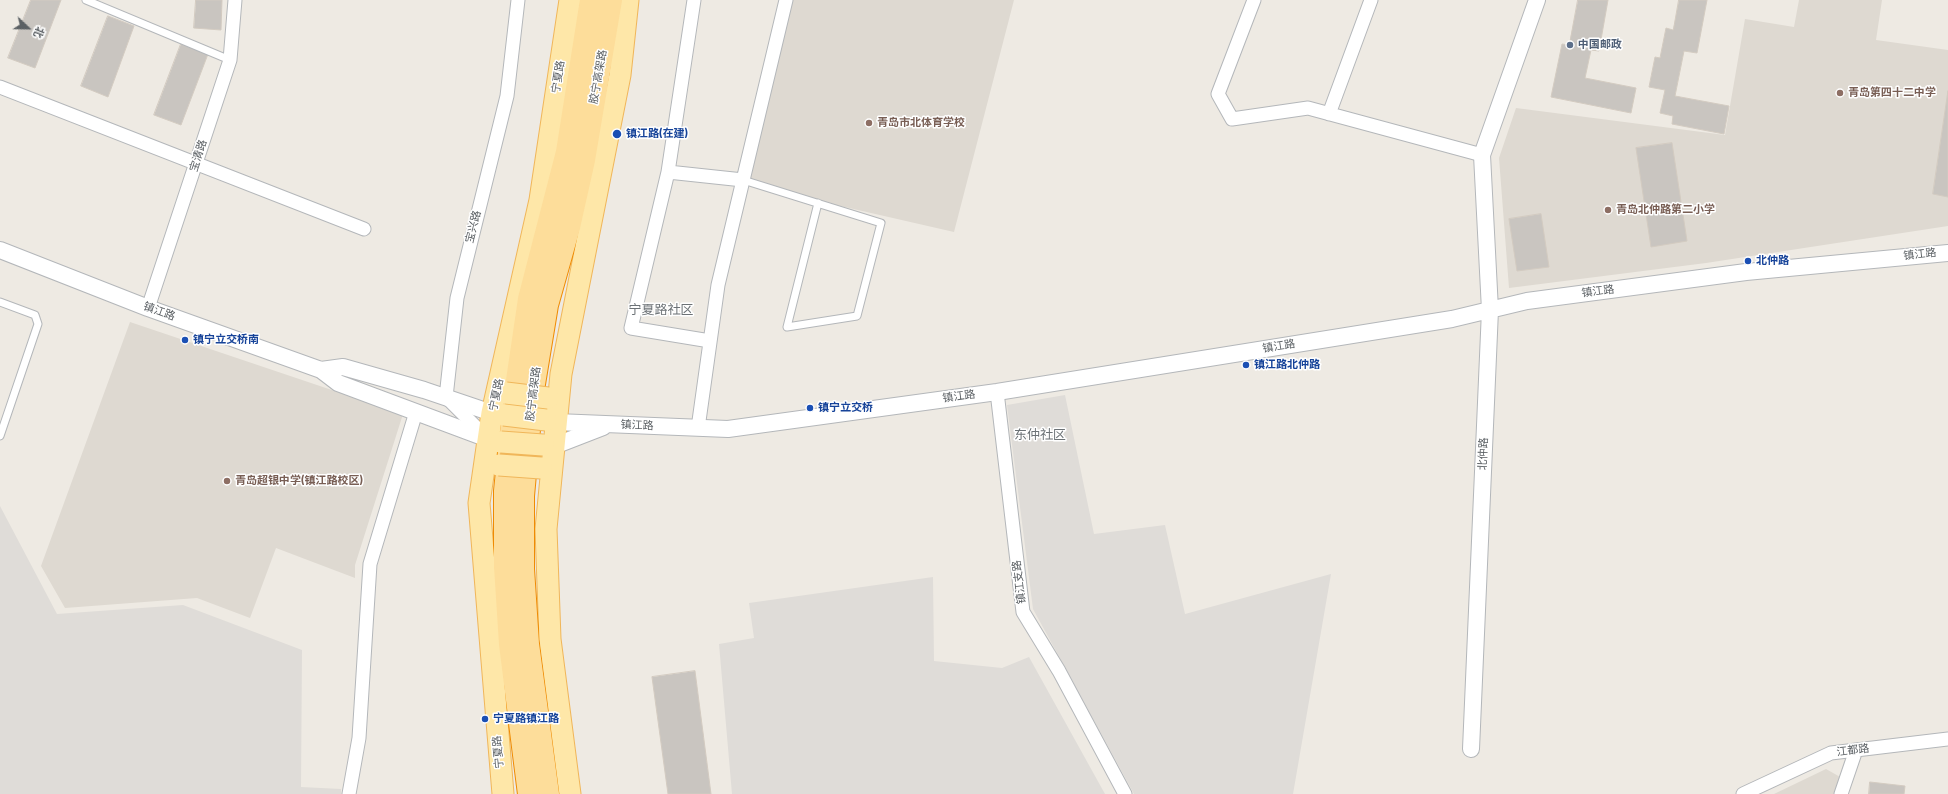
<!DOCTYPE html>
<meta charset="utf-8">
<style>
body{margin:0}
#map{position:relative;width:1948px;height:794px;overflow:hidden;background:#eeeae3;font-family:"Titillium Web","Noto Sans SC",sans-serif}
canvas{display:block}
.north{position:absolute;left:8px;top:8px;width:40px;height:40px;-webkit-text-stroke:3px #fff;paint-order:stroke;rotate:112deg;font-size:11px;font-weight:700;line-height:16px;text-align:center;color:#5b6064}
.north::after{content:'';display:block;margin:auto;width:14px;height:18px;background:#5b6064;clip-path:polygon(50% 0,100% 100%,50% 72%,0 100%)}
</style>
<div id="map">
<canvas width="1948" height="794"></canvas>
<div class="north">北</div>
</div>
<script>
const c = document.querySelector('canvas').getContext('2d');
c.lineJoin = 'round';
function fillPath(path, color) {
  c.fillStyle = color;
  c.fill(path, 'evenodd');
}
function trace(path, color, width, dash) {
  c.strokeStyle = color;
  c.lineWidth = width;
  c.lineCap = dash ? 'butt' : 'round';
  c.setLineDash(dash || []);
  c.stroke(path);
}
function label(font, color, halo, rows, align = 'center') {
  c.font = font + ' "Titillium Web","Noto Sans SC",sans-serif';
  c.lineWidth = 3;
  c.setLineDash([]);
  c.textBaseline = 'middle';
  c.strokeStyle = halo;
  c.fillStyle = color;
  for (const [text, x, y, turn = 0] of rows) {
    c.save();
    c.translate(x, y);
    c.rotate((+turn || 0) * Math.PI / 180);
    c.textAlign = isNaN(turn) ? turn : align;
    if (halo) c.strokeText(text, 0, 0);
    c.fillText(text, 0, 0);
    c.restore();
  }
}
fillPath(new Path2D(`
 M1065,395L1094,534L1165,525L1185,614L1331,574L1293,794H1134L1033,609L1007,405Z
 M0,506L57,614L183,605L302,650L301,787L341,789V794H0Z
 M933,577L934,661L1002,668L1029,657L1105,794H732L719,644L754,638L749,603Z`), '#dfdcd8');
fillPath(new Path2D(`
 M784,0H1014L954,232L740,183Z
 M1799,0H1882L1876,40L1948,50V226L1706,263L1509,288L1499,158L1516,108L1725,135L1745,19L1794,27Z
 M130,322L403,414L355,565V578L276,548L250,618L197,598L65,608L41,566Z
 M1826,769L1842,778L1836,794H1774Z`), '#ded9d1');
const building = new Path2D(`
 M31,0H61L35,68L8,58Z
 M196,0H222L221,30L194,28Z
 M1578,0H1608L1599,51L1591,50L1585,78L1636,88L1631,113L1551,97L1562,44L1569,45Z
 M1679,0H1707L1697,53L1684,51L1675,96L1729,106L1724,134L1672,124L1673,116L1660,113L1665,90L1649,87L1655,57L1660,58L1666,28L1673,30Z
 M108,16L134,26L108,97L81,86Z
 M181,44L208,54L181,125L154,115Z
 M1948,91V197L1933,194Z
 M1672,143L1687,241L1651,247L1636,148Z
 M1541,214L1549,267L1517,271L1509,219Z
 M695,671L711,794H668L652,677Z
 M1870,782L1905,786L1904,794H1869Z`);
fillPath(building, '#c9c5c0');
trace(building, '#d3cbc1', 1);
const service = new Path2D(`
 M86,0L230,60
 M743,180L881,223L857,316L787,327L818,203
 M0,302L35,315L38,324L0,436`);
const minor = new Path2D(`
 M694,0L668,172L631,328L710,341
 M1254,0L1218,94L1232,119L1308,108L1482,155
 M0,87L364,229
 M1329,114L1371,0
 M668,172L743,180
 M148,308L230,60L235,0
 M997,392L1023,612L1059,671L1125,794
 M698,428L718,285L786,0
 M487,438L446,397L457,298L507,96L518,0
 M349,794L359,738L370,564L416,412
 M1743,794L1831,753L1948,739
 M1841,794L1856,750`);
const tertiary = new Path2D(`
 M0,250L148,308L321,370L338,383L488,439
 M321,370L343,367L424,390L492,413
 M556,422L728,429L997,392L1452,319L1527,301L1746,272L1948,253
 M554,446L603,427
 M1471,749L1490,310L1482,155L1537,0`);
const primary = new Path2D(`
 M503,794L479,503L492,413L540,200L570,0
 M570,794L550,639L546,529L561,374L620,75L628,0`);
const trunk = new Path2D(`
 M529,794L510,644L505,566V491L515,394L529,299L567,152L591,0
 M548,794L528,644L523,569V496L532,396L547,305L569,227L584,160L611,0`);
trace(service, '#b4b7ba', 9);
trace(minor, '#b4b7ba', 15);
trace(tertiary, '#b4b7ba', 18);
trace(primary, '#f0b65a', 23);
trace(trunk, '#ef8b02', 24);
trace(service, '#fff', 7);
trace(minor, '#fff', 13);
trace(tertiary, '#fff', 16);
trace(primary, '#fee7a8', 21);
trace(trunk, '#fddd9a', 22);
const primaryBridge = new Path2D(`
 M506,393L548,398
 M504,415L546,420
 M501,442L543,445
 M499,465L541,468`);
trace(primaryBridge, '#f0b65a', 23, []);
trace(primaryBridge, '#fee7a8', 21);
for (const [x, y, r, color] of [
 [1570,45,4,"#5c6f8a"],
 [1840,93,4,"#8d6e63"],
 [869,123,4,"#8d6e63"],
 [617,134,5,"#1a4fb4"],
 [1608,210,4,"#8d6e63"],
 [1748,261,4,"#1a4fb4"],
 [185,340,4,"#1a4fb4"],
 [1246,365,4,"#1a4fb4"],
 [810,408,4,"#1a4fb4"],
 [227,481,4,"#8d6e63"],
 [485,719,4,"#1a4fb4"]
]) {
  const dot = new Path2D();
  dot.arc(x, y, r, 0, 2 * Math.PI);
  c.fillStyle = color;
  c.fill(dot);
  trace(dot, '#fff', 1.5);
}
label('bold 11px', '#4e5e75', '#fff', [
 ["中国邮政",1578,45]
], 'left');
label('11px', '#5b6064', '#fff', [
 ["宁夏路",559,77,-81],
 ["胶宁高架路",599,77,-80],
 ["宝清路",199,156,-72],
 ["宝兴路",474,227,-76],
 ["镇江路",1920,255,-6],
 ["镇江路",1598,292,-7],
 ["镇江路",159,312,20],
 ["镇江路",1279,347,-9],
 ["胶宁高架路",534,394,-83],
 ["宁夏路",497,395,-78],
 ["镇江路",959,397,-8],
 ["镇江路",637,426,2],
 ["北仲路",1484,454,-88],
 ["镇江支路",1020,582,-97],
 ["江都路",1853,751,-7],
 ["宁夏路",499,752,-95]
]);
label('bold 11px', '#785e54', '#fff', [
 ["青岛第四十二中学",1848,93],
 ["青岛市北体育学校",877,123],
 ["青岛北仲路第二小学",1616,210],
 ["青岛超银中学(镇江路校区)",235,481]
], 'left');
label('bold 11px', '#164399', '#fff', [
 ["镇江路(在建)",626,134],
 ["北仲路",1756,261],
 ["镇宁立交桥南",193,340],
 ["镇江路北仲路",1254,365],
 ["镇宁立交桥",818,408],
 ["宁夏路镇江路",493,719]
], 'left');
label('13px', '#6c7276', '#fff', [
 ["宁夏路社区",661,311],
 ["东仲社区",1040,436]
]);
</script>
